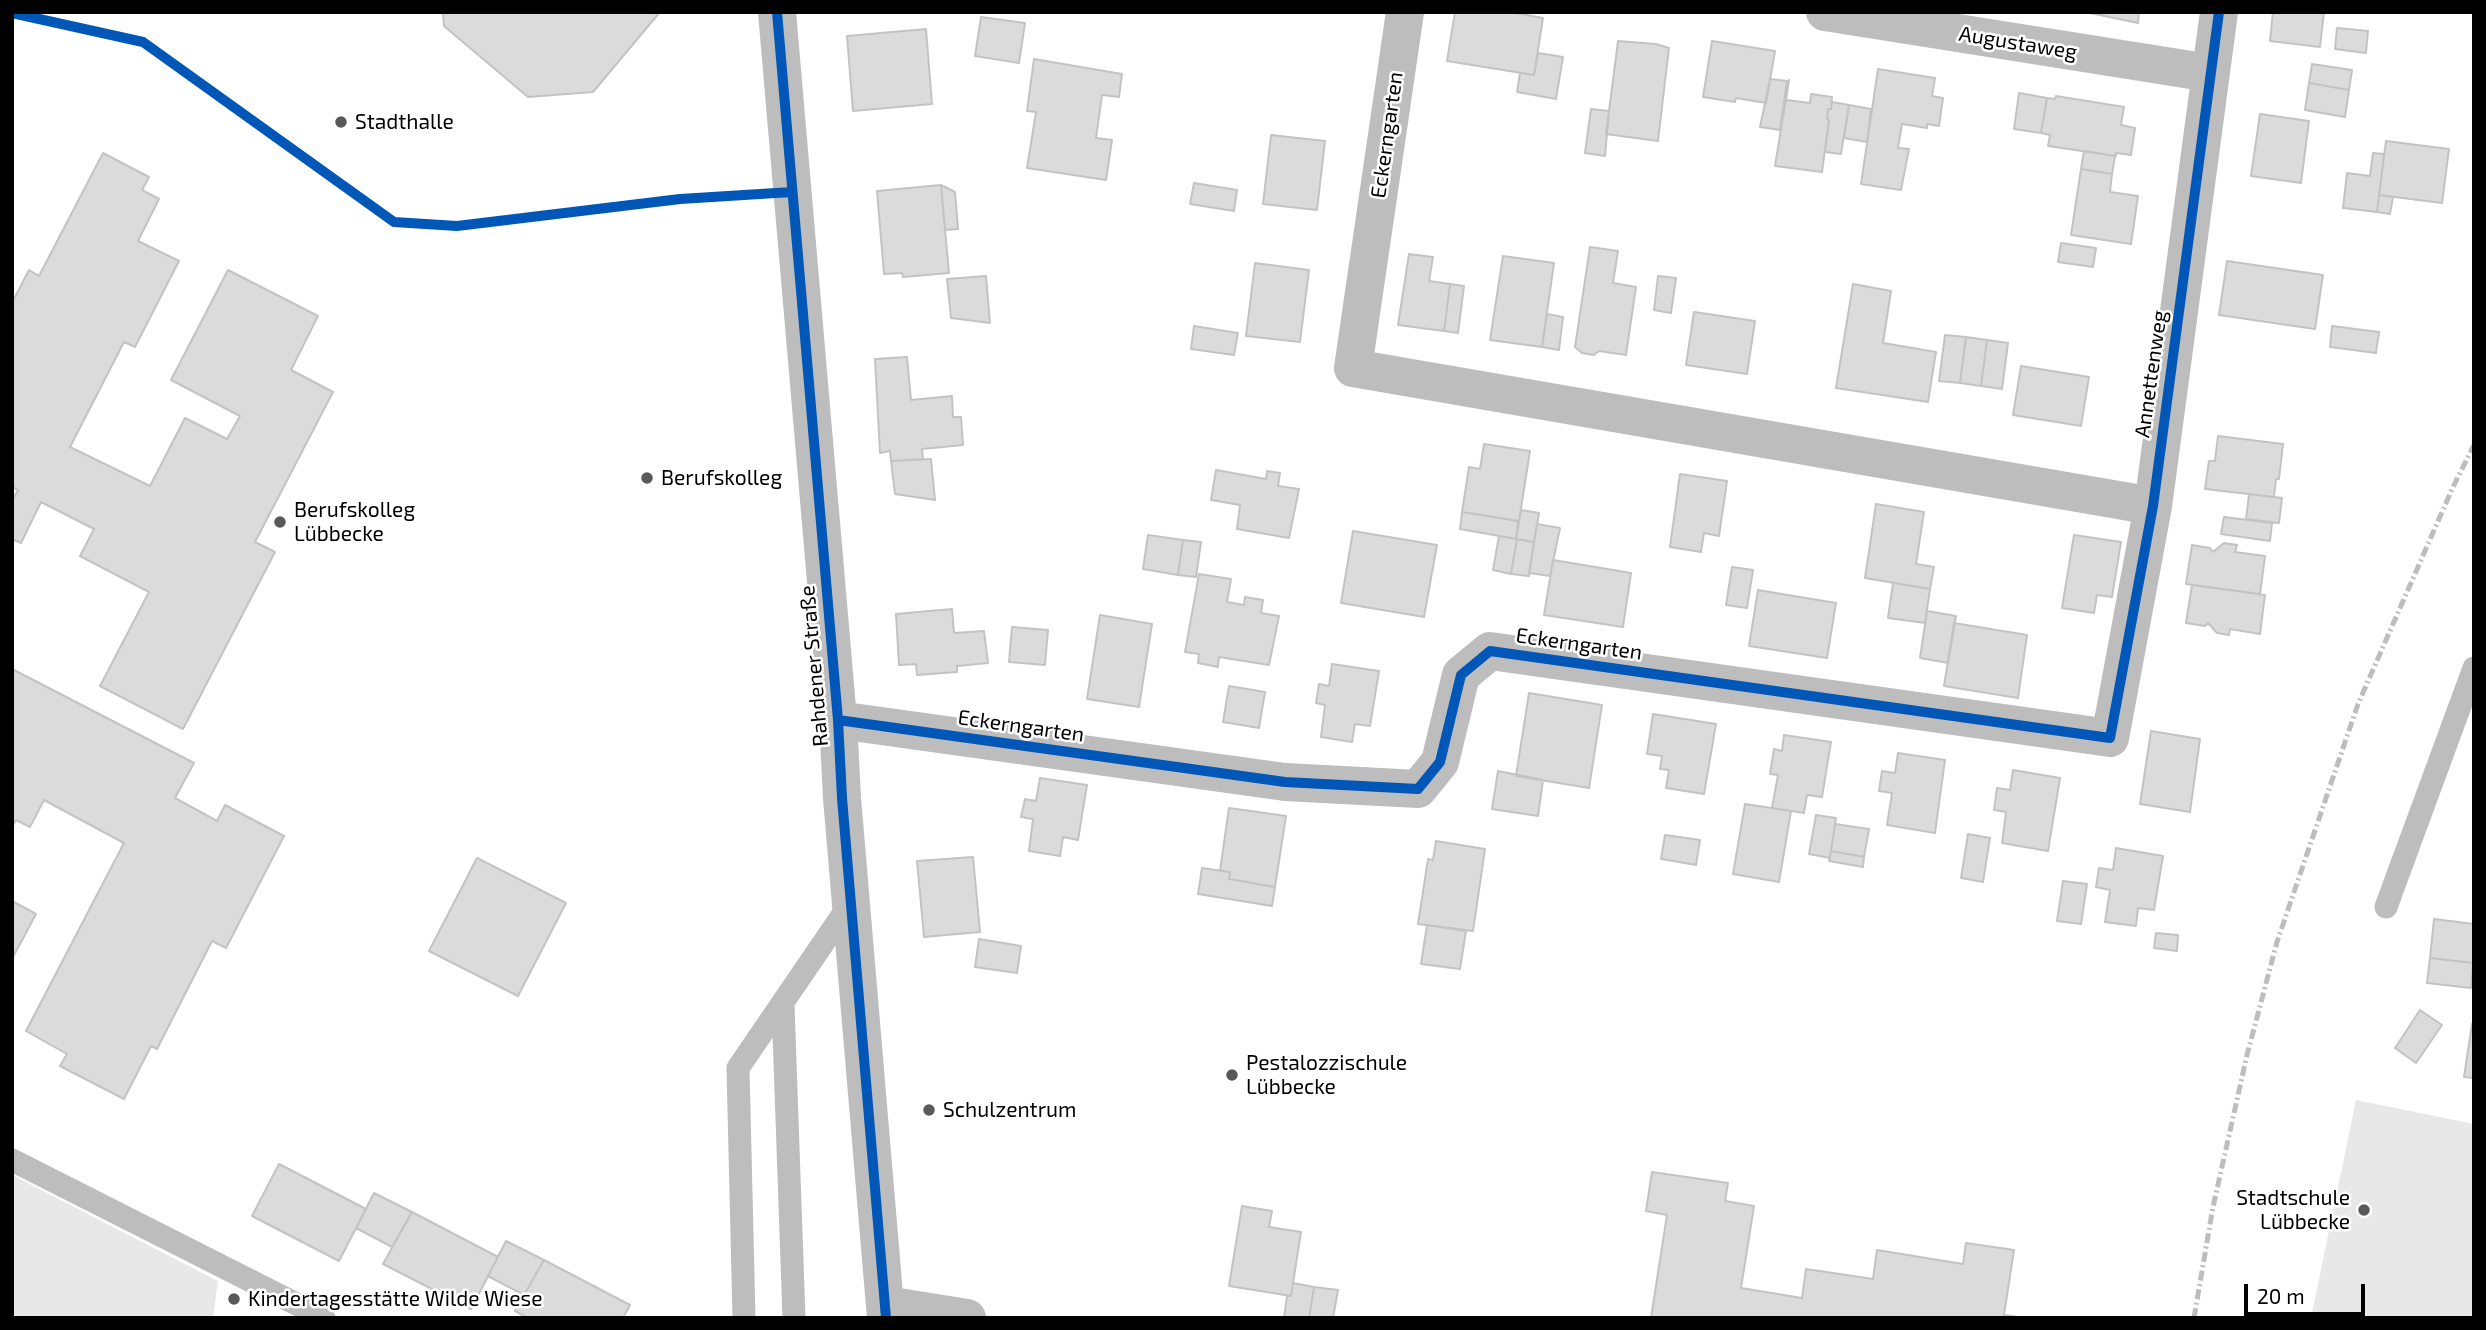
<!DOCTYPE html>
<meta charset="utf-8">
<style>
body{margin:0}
#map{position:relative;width:2486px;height:1330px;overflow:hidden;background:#fff;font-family:"Exo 2",sans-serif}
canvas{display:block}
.frame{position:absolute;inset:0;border:14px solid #000;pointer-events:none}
.scale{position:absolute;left:2244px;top:1284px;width:121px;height:32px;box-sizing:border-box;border:4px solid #000;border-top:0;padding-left:9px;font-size:21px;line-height:24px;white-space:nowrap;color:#000;-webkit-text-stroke:5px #fff;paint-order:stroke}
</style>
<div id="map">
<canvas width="2486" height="1330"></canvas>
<div class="frame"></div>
<div class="scale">20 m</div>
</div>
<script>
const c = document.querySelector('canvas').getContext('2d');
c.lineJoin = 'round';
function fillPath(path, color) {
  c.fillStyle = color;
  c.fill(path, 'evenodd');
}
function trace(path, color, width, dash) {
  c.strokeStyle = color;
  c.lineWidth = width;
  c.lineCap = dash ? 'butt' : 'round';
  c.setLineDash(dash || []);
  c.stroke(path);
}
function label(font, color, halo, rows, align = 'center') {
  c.font = font + ' "Exo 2",sans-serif';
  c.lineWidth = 5;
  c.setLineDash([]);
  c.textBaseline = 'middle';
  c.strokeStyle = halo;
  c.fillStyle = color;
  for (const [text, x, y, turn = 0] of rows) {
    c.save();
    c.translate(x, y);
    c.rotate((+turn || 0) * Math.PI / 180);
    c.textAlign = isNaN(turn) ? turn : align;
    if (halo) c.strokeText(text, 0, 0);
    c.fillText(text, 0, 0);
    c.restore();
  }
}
fillPath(new Path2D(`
 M2356,1100L2474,1124V1318H2311Z
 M12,1175L218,1281L213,1318H12Z`), '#e8e8e8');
const building = new Path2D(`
 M443,12H660L593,92L528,97L444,26Z
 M1455,12H1510L1543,18L1534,75L1447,61Z
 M2085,12H2139L2138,23Z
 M2273,12H2324L2320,47L2270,41Z
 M981,17L1025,23L1019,63L975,56Z
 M2337,28L2368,31L2366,53L2335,49Z
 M926,29L932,104L853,111L847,36Z
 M1618,41L1656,44L1669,48L1658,141L1606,134Z
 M1712,41L1775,51L1766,103L1736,98L1735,102L1703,97Z
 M1538,53L1563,57L1556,99L1517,92L1520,73L1534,75Z
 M1034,59L1122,74L1119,97L1102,95L1096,138L1112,140L1106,180L1027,168L1036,112L1027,111Z
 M2312,64L2352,70L2349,90L2309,83Z
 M1878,69L1935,78L1932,96L1943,98L1939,126L1927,124V128L1902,124L1898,148L1909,149L1901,190L1861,184Z
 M1770,79L1787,81L1780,130L1760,127Z
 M1789,80L1786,100L1810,103L1811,94L1832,97L1831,109H1828L1827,119L1829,120L1822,172L1775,166Z
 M2309,83L2349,90L2345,117L2305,110Z
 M2019,93L2047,98L2041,133L2014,129Z
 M2056,96L2124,107L2121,125L2135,128L2131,155L2116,153V156L2048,146L2050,135L2041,133L2047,98L2055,99Z
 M1832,102L1849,105L1841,154L1825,152L1829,120L1827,119L1828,109H1831Z
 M1849,105L1871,109L1867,142L1844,138Z
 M1591,109L1609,111L1605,156L1585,153Z
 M2260,114L2309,121L2301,183L2251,176Z
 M1271,135L1325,141L1317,210L1263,204Z
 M2386,141L2449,149L2442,203L2379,195Z
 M2084,151L2115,156L2112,174L2081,169Z
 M103,153L149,177L142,190L159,199L138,241L179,261L135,347L124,342L70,447L150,486L185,418L227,439L240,416L171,380L228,270L318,316L291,370L333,392L255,542L275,552L183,729L100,686L149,592L80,556L94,529L41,502L21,543L12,539V501L18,490L12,487V303L29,270L39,276Z
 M2373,153L2384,154L2377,212L2343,208L2347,173L2370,176Z
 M2081,169L2112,174L2110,192L2138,196L2131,244L2071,235Z
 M1194,183L1237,190L1234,211L1190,204Z
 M941,185L949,273L903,277L902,273L884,274L877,191Z
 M941,185L955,192L958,229L945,230Z
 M2379,195L2393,197L2390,214L2377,212Z
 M2061,243L2096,248L2093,267L2058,262Z
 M1590,247L1618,251L1613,283L1636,287L1626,355L1599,351L1594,355L1582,353L1575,347Z
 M1409,254L1433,257L1429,281L1450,284L1444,331L1398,325Z
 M1503,256L1554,263L1542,347L1490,340Z
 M2227,261L2323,275L2315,329L2219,315Z
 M1255,263L1309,270L1300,342L1246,336Z
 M986,276L990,323L951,318L947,279Z
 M1658,276L1676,278L1671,313L1654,310Z
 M1450,284L1464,286L1458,333L1444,331Z
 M1853,284L1891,291L1883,343L1936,352L1928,402L1836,388Z
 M1694,312L1755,321L1747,374L1686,365Z
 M1547,314L1563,317L1559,350L1542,347Z
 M1194,326L1238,333L1234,355L1191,349Z
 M2332,326L2379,332L2376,353L2330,347Z
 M1945,335L1966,337L1960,383L1939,381Z
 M1966,337L1987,340L1981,386L1960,383Z
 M1987,340L2008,343L2002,389L1981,386Z
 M907,357L911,400L952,396L953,417H961L963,445L922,449L923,459L891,461L890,451L880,453L875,359Z
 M2021,366L2089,377L2081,426L2013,415Z
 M2218,436L2283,444L2279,479H2276L2274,497L2205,489L2209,461H2215Z
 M1484,444L1530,451L1519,521L1462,512L1469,467L1480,469Z
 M931,459L935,500L895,494L891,461Z
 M1216,470L1266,479L1267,471L1280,473L1278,486L1299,489L1289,538L1237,529L1240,505L1211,500Z
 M1680,474L1727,481L1719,536L1704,533L1701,552L1670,547Z
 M2249,494L2282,498L2279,523L2246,519Z
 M1876,504L1924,512L1916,564L1934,567L1930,589L1865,578Z
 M1521,510L1539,513L1534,542L1516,539Z
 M1462,512L1518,521L1516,539L1460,529Z
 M2224,517L2272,523L2270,541L2221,534Z
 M1537,524L1560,528L1550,576L1529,573Z
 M1353,531L1437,545L1424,617L1341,603Z
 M1148,535L1183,540L1178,575L1143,569Z
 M2074,535L2121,542L2112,597L2097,595L2094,613L2062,608Z
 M1499,536L1517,539L1511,574L1493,570Z
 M1517,539L1534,542L1529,576L1511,574Z
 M1183,540L1201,542L1196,577L1178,575Z
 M2224,543L2237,545L2235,552L2265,556L2260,594L2186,584L2192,545L2210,548L2213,552Z
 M1553,560L1631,573L1623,627L1544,615Z
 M1732,567L1753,570L1747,608L1726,605Z
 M1199,574L1231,579L1227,602L1244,605L1245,597L1263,600L1261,613L1279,616L1269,665L1219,657L1218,667L1198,663L1199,654L1185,652Z
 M1893,583L1930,589L1925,623L1888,618Z
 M2192,585L2265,595L2260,634L2230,629L2229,635L2217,633L2208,623L2205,626L2186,623Z
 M1758,590L1836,603L1827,658L1749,646Z
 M952,609L954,633L984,631L988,663L957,666V672L917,675L916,664L899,665L896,614Z
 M1927,611L1956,616L1948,663L1920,658Z
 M1100,615L1152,624L1139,707L1087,699Z
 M1954,623L2027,635L2018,698L1944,686Z
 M1012,627L1048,630L1045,665L1009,662Z
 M1332,664L1379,671L1370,726L1355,724L1352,742L1321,737L1325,705L1316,703L1319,684L1329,686Z
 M12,669L194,763L175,798L217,821L225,805L284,836L226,948L212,941L157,1049L151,1046L124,1099L60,1066L67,1054L26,1031L124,843L44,800L30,827L16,820L12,827Z
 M1229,686L1265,692L1259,728L1223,722Z
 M1529,693L1602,705L1589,788L1516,776Z
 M1653,714L1716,724L1704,794L1666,788L1669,770L1660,769L1662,756L1647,754Z
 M2151,731L2200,739L2190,812L2140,804Z
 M1784,735L1831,742L1822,797L1807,795L1804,813L1772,808L1778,775L1770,774L1774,749L1782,751Z
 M1898,753L1945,760L1935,833L1887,825L1892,793L1879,791L1882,771L1895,773Z
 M2013,770L2060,778L2048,851L2002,843L2006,812L1994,810L1997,788L2010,790Z
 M1498,771L1543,780L1538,816L1492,809Z
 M1040,778L1087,785L1078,840L1063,837L1060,856L1029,851L1033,819L1021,817L1025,799L1036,801Z
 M1745,804L1791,811L1779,882L1733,874Z
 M1229,808L1286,816L1275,887L1229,879L1230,872L1220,871Z
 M1816,815L1836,818L1830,858L1809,854Z
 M1835,824L1869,829L1864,857L1831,851Z
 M1968,834L1990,838L1983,882L1961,878Z
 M1665,835L1700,840L1696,865L1661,859Z
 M1436,841L1485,849L1473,931L1418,924L1428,859L1433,860Z
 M2116,848L2163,856L2154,910L2138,908L2136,926L2105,922L2110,890L2096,887L2099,868L2113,870Z
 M1831,851L1864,857L1863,867L1829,861Z
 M973,857L980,932L924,937L917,861Z
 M477,858L566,903L518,996L429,951Z
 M1202,868L1230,872L1229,879L1275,887L1272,906L1198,894Z
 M2063,881L2087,884L2081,924L2057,921Z
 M12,901L36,914L12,959Z
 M2434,919L2474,924L2473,963L2430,958Z
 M1427,925L1466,931L1460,969L1421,964Z
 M2156,933L2178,935L2177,951L2154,948Z
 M979,939L1021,946L1017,973L975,967Z
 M2430,958L2473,963L2471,988L2427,983Z
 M2420,1010L2442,1025L2416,1063L2395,1048Z
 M2472,1024H2474V1078L2464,1077Z
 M279,1164L366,1209L339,1261L252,1216Z
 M1652,1172L1728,1183L1725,1201L1754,1206L1741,1288L1802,1298L1806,1269L1873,1279L1877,1250L1963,1264L1966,1243L2014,1250L2004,1315L2025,1318H1651L1667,1215L1646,1211Z
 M374,1193L412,1212L392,1247L356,1228Z
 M1242,1206L1272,1211L1269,1227L1301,1232L1291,1296L1229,1286Z
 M412,1212L498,1257L471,1309L383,1264Z
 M506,1241L544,1260L524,1295L488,1276Z
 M544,1260L630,1305L623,1318H528L515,1311Z
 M1293,1283L1314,1287L1309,1318H1284L1287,1296H1291Z
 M1314,1287L1338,1290L1333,1318H1309Z`);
fillPath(building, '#dbdbdb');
trace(building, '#c3c3c3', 2);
trace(new Path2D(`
 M2386,907L2474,668
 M783,1005L794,1318
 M12,1160L324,1318
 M744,1318L738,1068L850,904`), '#bdbdbd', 23);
trace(new Path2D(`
 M777,12L838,720L842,798L886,1318
 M1405,12L1353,368L2153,506
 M1825,12L2210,73
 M838,720L1285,782L1418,789L1440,762L1461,675L1490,651L2110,738L2153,506L2219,12
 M886,1305L967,1318`), '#bdbdbd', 38);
trace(new Path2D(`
 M2194,1318L2213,1207L2247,1055L2277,942L2358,704L2453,487L2474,445`), '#bdbdbd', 5, [10, 3.5, 2, 3.5]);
trace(new Path2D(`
 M777,12L838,720L842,798L886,1318
 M12,13L143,42L394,222L457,226L680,199L792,192
 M838,720L1285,782L1418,789L1440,762L1461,675L1490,651L2110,738L2153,506L2219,12`), '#0057b8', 10);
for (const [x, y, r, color] of [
 [341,122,7,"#595959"],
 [647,478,7,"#595959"],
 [280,522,7,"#595959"],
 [1232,1075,7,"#595959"],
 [929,1110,7,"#595959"],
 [2364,1210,7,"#595959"],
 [234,1299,7,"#595959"]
]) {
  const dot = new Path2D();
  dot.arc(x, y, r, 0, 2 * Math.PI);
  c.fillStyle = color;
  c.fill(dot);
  trace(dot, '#fff', 2.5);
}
label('21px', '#000', '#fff', [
 ["Augustaweg",2018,43,9],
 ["Eckerngarten",1387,135,-82],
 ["Annettenweg",2151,374,-82],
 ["Eckerngarten",1579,644,8],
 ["Rahdener Straße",814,666,-95],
 ["Eckerngarten",1021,726,8]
]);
label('21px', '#000', '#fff', [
 ["Stadthalle",355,122],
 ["Berufskolleg",661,478],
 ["Berufskolleg",294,510],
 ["Lübbecke",294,534],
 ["Pestalozzischule",1246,1063],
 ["Lübbecke",1246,1087],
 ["Schulzentrum",943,1110],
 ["Stadtschule",2350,1198,"right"],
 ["Lübbecke",2350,1222,"right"],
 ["Kindertagesstätte Wilde Wiese",248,1299]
], 'left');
</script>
